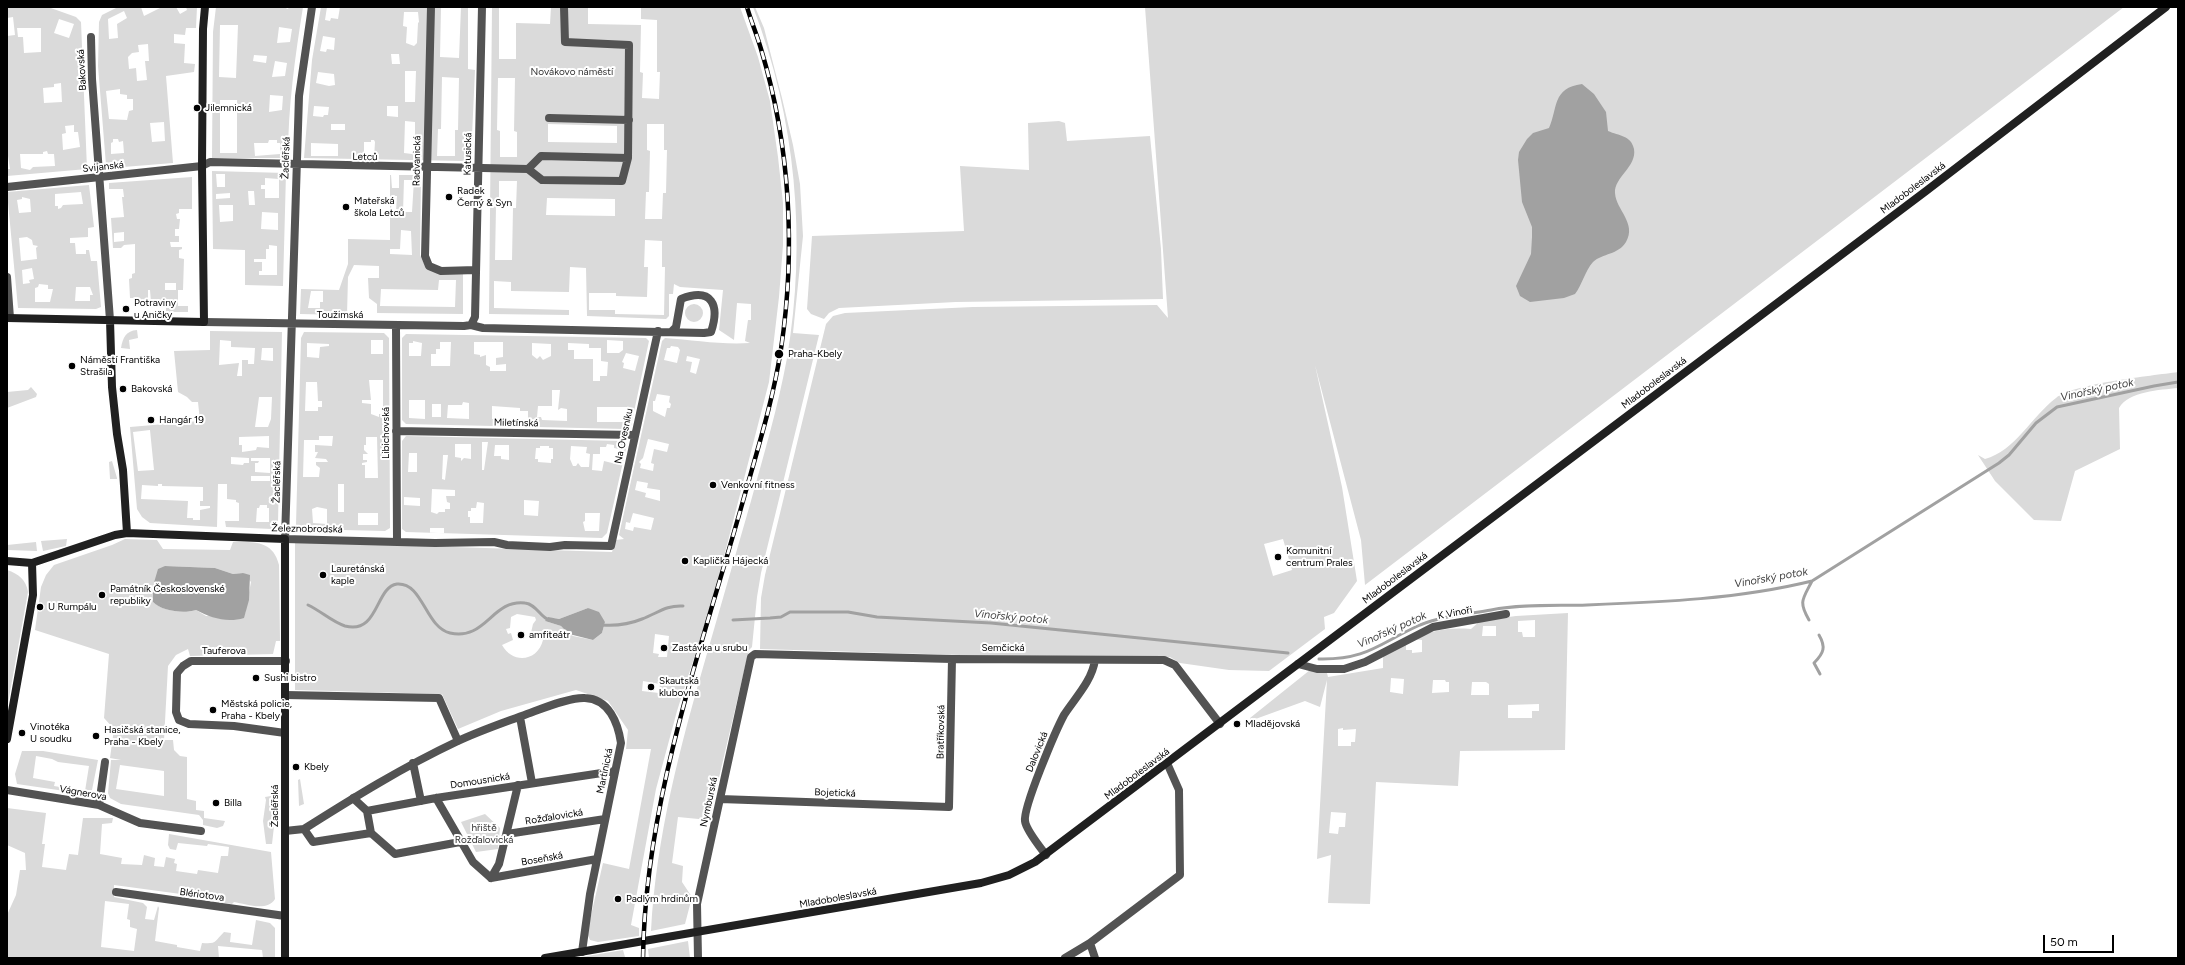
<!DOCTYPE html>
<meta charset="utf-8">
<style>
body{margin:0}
#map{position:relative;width:2185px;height:965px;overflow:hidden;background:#fff;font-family:Figtree,sans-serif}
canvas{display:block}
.frame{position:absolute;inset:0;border:8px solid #000;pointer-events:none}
.scale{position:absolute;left:2043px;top:935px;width:71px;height:18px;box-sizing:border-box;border:2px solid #000;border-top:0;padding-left:5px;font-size:12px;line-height:14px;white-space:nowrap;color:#000;-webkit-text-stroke:3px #fff;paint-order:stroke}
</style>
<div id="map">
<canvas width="2185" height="965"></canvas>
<div class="frame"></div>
<div class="scale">50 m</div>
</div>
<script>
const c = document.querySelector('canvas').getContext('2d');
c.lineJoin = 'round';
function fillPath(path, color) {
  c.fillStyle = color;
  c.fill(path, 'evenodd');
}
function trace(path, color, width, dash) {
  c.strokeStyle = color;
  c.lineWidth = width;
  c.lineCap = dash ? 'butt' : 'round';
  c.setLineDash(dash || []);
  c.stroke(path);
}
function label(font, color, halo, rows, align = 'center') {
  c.font = font + ' Figtree,sans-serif';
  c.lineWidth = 4;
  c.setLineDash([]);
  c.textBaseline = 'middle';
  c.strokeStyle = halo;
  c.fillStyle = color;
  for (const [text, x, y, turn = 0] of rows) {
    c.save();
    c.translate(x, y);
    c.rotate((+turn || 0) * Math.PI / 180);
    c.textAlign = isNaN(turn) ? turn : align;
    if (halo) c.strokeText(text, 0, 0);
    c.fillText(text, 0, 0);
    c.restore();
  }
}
fillPath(new Path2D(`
 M7,7H48L76,17L81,22L87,169L7,176V169H10L7,149V36L15,35L13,17L7,18ZM59,19L74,24L69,38L54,33ZM17,28H41V52L24,53L23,37H18ZM61,83L62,102L44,103L43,88L54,87V84ZM74,125V132H78L80,147L63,150L62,134L66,133L65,126ZM47,151L48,154H54L55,166L33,167L30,170L21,168L20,154H43V152Z
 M118,7H141L144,16L162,7H176L180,14L187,10L186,7H197L196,28H186L185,35L174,34V43L185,44L184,63L195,64L194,72L166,76L173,163L111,168L106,165L98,66L99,22L102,15ZM124,11L127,18L117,24L118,38L109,39L108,19ZM148,44L149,61H145L147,80L137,81L136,68L129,69L128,57L132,53L139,52L138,45ZM120,89V94L127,95V99H133V110L129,111L127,120L109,119L106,91ZM164,122L165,141L152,142L150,123ZM113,139H118L119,142L123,141L124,153L111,154V143L113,142Z
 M216,7H283L288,9L289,7H303C295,57 288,107 288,158H212L213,32ZM220,25H238L236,78L219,77ZM279,27L292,29L290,42L277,43ZM254,55L267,56L266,63L253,61ZM275,61L287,63L285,76L272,77ZM270,95L283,96L282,110L269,112ZM220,100H237V153H220ZM269,140H277V143H280V154L255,156L254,143H268Z
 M321,7H327L325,20L330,21L331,18L338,19L340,7H441L440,57L459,58L461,7H468V69L475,70L471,158L464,161L304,158L312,60ZM404,12H418L419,22L418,23L417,43L414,46L406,43L407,27L403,26ZM323,36L335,38L334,50L327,49L326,52L320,51ZM391,54H399L400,64H392ZM405,71H416L415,102H405ZM318,72L334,74L335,85L329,86L316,83ZM442,77L459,78L458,130H455V156H437L438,129H441ZM314,106L329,107L328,115H324L323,117L313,116ZM387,106H398V117L387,116ZM405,121L415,122V148L412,154L404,153ZM331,124H345V130H331ZM371,140H374L375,142L374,158H368L367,154H364V142H371ZM311,143L338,144V156H311Z
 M492,7H499V59H516V23L550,24L551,7H588V24L641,25L640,72L643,73L642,98L659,99L660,72H657V20L641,19V8L592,7H740L758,57L770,101L778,157L783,203V245L779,297L769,382L713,599L677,711L656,789L631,925L639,928V936L598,942L590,940L587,933L603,863L629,869L651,749H626L628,730L608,701L576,690L501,711L458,729L442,694L295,690V542L612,552L616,540L624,539L619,535L662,341L665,338C693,340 722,345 750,343L745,341L748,320H751V304L737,303L734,340L719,330L723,290L680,287L674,284L673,294H669V316L666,319L587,316L586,268L570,267L569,292L511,291V282L494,281V308L569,310V315L489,314ZM498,78H515L514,131L517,132V157H500V131L497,130ZM548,124L617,126V143L548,142ZM647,124H664V150H667L666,193H663L662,219H645L646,192H649L650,151L647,150ZM499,181H517L516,208H513L512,260H495L496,207H499ZM547,198L615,199V216L546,215ZM645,240L662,241V267H665L664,315L615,314V310H589V293H616V296L647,297L648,267H644ZM671,346L678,347L680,350L677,363L664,360L667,348H670ZM687,356L700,359L696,374L690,372L692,362L686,361ZM657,394L670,396L669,402L671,404L670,408H667L665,417L653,411V401H655ZM648,439L669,444L667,452L654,449L651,463L654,464L653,471L640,468L641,464L639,462L643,458ZM637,481L648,483L647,488L660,490V501L645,497L646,493L635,490ZM633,513L654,518L651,530L634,527L633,531L625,529L626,522L630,523ZM588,608L605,622L602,633L593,640L573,636L561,626L545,621L551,618L559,619ZM517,614L535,617L536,620L533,624L530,637L543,640C538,661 513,665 502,645L513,640L511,633L508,634L506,629L510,628L511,617ZM655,634L669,636L667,657H658L659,654L653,653ZM643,681L660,684L659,693L642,691Z
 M753,7H755L764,28L782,98L793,145L800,184L803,236L793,333L819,335L761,573L757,597L752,647L749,650L709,820L678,817L672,863L683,866L682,882L692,897L685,924L651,931C656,837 680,747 706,657C721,605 736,553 751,501C764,454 778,407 787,358C807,241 796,118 753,7Z
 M1145,7H2124L1365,585L1361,540L1315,365L1342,487L1357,581L1334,613L1324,617L1325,629L1269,671L1229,670L1180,663L1170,657L960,655L760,649L761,598L765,575L826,324L833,316L845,313L973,307L1157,305L1168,318ZM1283,539L1292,570L1273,576L1264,544Z
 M1059,121L1065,123L1067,141L1150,136L1161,249L1163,299L956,302L839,308L829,313L824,319L811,314L807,309L812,236L964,231L960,166L1029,170L1028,123Z
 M212,171L286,173L283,286L245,285V250L213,249ZM216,174H225V187H217ZM265,178L279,179V198H265V189H261V185H265ZM248,191H254L255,205H249ZM216,194L230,193V198L216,199ZM219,205H233V221L220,222ZM262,212L278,213V230L261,229ZM269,245L277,246V275H259V271H262V262H254V259H266V249H269Z
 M390,175H391L392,188H399V175H416L421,178L420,255L425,266L463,273V314L377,313V304L369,298L368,278H379V266L354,265L348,277L347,315L300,314L301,289L339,290L348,264V239L390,240ZM404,180H414L412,212H403ZM392,196H397L396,211L391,210ZM401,230L411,231L412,255L390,254V249H400ZM439,280H456L455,307L380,306L381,289L438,290ZM311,291H323V302H320V308H308Z
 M192,177V209H179V213L176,214L177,219H180L179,229H175V236H179V242H170L171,247H182V249L179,250V258L184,259L183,290H178V306H188V312H166V302H159V300L153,299L151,302L150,290H148V298H145L144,300L137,302V298H130L129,279L132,278V274L135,273V244L124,245L121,248H113L111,218L124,217L122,197H124L123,189H109V183ZM124,232V241L114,242V233ZM165,283H176V290H165Z
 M89,185L94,227L88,228V237L70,238V243H75L76,254H86V250H89L91,261H97L101,307L96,309L18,308L7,192ZM81,192L83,204L63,205L61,208L58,209V206H55V194ZM22,197L30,199L31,212L19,213L17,200L22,199ZM27,237L32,240L33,245L38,246L36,248L37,259L21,261L19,238ZM32,268L34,279L29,280L30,283L23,284L22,270ZM39,284L48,285V289H53L50,302H35V288L38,287ZM76,287H90L93,295H90V301H75Z
 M685 313a9 9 0 1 1 18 0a9 9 0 1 1-18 0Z
 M137,330L138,338L129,340L130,349L121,348C123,337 126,331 137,330Z
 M210,331L282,332L278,523L272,529L226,527L225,521H239V503L236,502V500L227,499V484H218L217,527L150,523L142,517L137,509L130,427L200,421L198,402H192L187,397L178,392L174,351L210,350ZM220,340L231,341V347L255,348L254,364H248V360H242V376H237L239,363L219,365ZM262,348H273V361L261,360ZM259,397H272L271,419L268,427H255ZM150,430L154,470L138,471L133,432ZM239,437L269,436V448L257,447L256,450L242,452V445H239ZM231,457L249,458V463H244L243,465L231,464ZM251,458H270V473L255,472V463H258L259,461H251ZM251,476H270V481H251ZM158,484H162V486L203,487V501H200V506H210V508L200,510V520H193V518H187L188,501L141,499L142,485L158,486ZM260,505H267V508H269V522H256L257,508H259Z
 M304,332L384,333L389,338L390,528L385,531L301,529L296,525L301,338ZM371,340H383V354H371ZM307,343L329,344V346L320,347L319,358L307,357ZM369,380H383V414H379V417L371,414V404L362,403V400H371ZM306,382H317L318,401H322V407H318V411H305ZM319,436H333L332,446L315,445V452H318L315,458L326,459L328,462H316V465L320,468L319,477H303L304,440H319ZM366,437H377L378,478H365V465H362V463L367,462V460H363V454H368L364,450V445H366ZM338,484H344V512H338ZM317,507L327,509V524L313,523L312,509ZM358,513H378V525H358Z
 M406,334L646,338L649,341L631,426L625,429L406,424L402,420V338ZM607,340L623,341V350L619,353H607ZM413,341L422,343L421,356H409V343H413ZM440,342H451L450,366H431V354H436V349H440ZM474,342H503V357L496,358V365L506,364V371H490V367L486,365V355L480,357V355L474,354ZM532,343L551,344V356L543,360L540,356L537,359L532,355ZM568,343L589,344V348H601V361L608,362L607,376H600V381H593V359H574V350H568ZM626,353L639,356L635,371L623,368L624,363L622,362ZM552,390H560L558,410L561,408L567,409V421L542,420L541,417H537L538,406H552ZM409,400H425V419L409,418ZM463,402L469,403V419L447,418L448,405H462ZM432,404H441V417H432ZM492,406L520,408V411H528V420L492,419ZM597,407H627L625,422H597Z
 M2178,372V388C2160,390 2129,391 2119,408L2120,449L2075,471L2061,521L2034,520L1995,481L1978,455L1985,459C2015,451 2032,416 2056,398C2075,383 2151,376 2178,372Z
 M31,387L37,394L36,397L7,408V392L28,390Z
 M406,436L624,441L627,444L607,533L602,538L406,532L402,529V441ZM482,442H488L484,470H482ZM455,444H471V459L464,458L461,461V458L455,457ZM607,444L614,445V448L619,449L616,464L604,461L602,471L592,470L593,454H600V447H606ZM495,445H509V460L501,459V456H494ZM540,446H549V448H553V459H551V463L538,462V459H535L536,448H540ZM571,446L587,447L586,453L590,454L589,467H581L578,463L576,466H573L570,459ZM409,453H417V472H408ZM443,455H448L445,480L442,479ZM432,489L455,490V496H446L447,502L450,503V509H445V512H439L437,514L431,512ZM404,497L420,498V506L404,505ZM524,500L539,501L538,516L524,515ZM477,502L484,503L483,523H470V517H468V511H471V508H476ZM585,513H600L599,531H585L583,522L585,521ZM430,528H444V533H430Z
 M112,461L117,478V479H110L109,462Z
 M67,539L66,546L43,551L41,541Z
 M125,539L157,540L163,549L230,550L233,542C254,542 273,540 279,565L280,641H276L273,654L190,656L188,649L176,655L168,666L164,740H173L174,750L180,756L187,757V799L196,801V810L204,811V818L225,821L223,826L217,828L203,825V820L199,815L121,804L110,798L108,793L111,760H121L110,758L114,729L104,718L109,654L35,630L41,587L46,575L54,565L112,545ZM165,566L215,568L233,574L243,573L251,582L245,614L206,616L196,610C183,614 163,611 153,602ZM120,765L164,771V796L116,789Z
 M36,542L37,551L7,550V545Z
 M7,570C19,574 26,580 28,592L7,709Z
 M1568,613L1565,750L1460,751L1458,786L1376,782L1370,904L1328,903L1331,855L1317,859L1327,680L1320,707L1305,701L1250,721V718L1310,670L1327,673L1328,677L1383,668V657C1417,638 1430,626 1471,629L1480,621L1516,616ZM1535,620V637H1523L1522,632H1518V621ZM1483,626H1496V636H1482ZM1413,639L1422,640V652L1412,653V650H1406V644ZM1391,678L1404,679L1403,694L1390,692ZM1433,680H1445L1446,682H1449V692L1432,693ZM1472,682H1486L1489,684V695H1471ZM1539,704V711H1532V718H1508V705ZM1343,728V730L1356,729L1355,742H1351V746H1338V729ZM1331,812L1346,813L1345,827H1339L1338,834L1329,833Z
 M22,751H43L98,760L92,790L85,794L17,784L15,774ZM36,756L52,759L58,762L89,766L85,791L54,786L55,782L33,778Z
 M300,779L304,804L299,806L298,780Z
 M271,796L277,800L272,844H266L263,821L266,800L265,797Z
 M7,808L46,813L42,844H45L42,867L66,870L69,854L78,855L83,818H113L112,823L102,824L100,854L122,858L121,864L142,865L144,855L155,858L154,866L164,867L166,857L175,859L174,863L177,864L176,871L197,874L198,870L218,873L221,856H228L229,847L208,844L207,846L178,843L176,850L170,849L168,845L169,834L271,852L275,899C267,912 246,904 234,902L232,904L218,902V899L114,885V897L143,903L147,907L145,919L154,920L158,906L159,908L155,941L177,945V947L200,951L202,943C217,944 214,942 224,932L231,933L230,942L252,945L256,920L270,923L275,928V958H263L262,950L218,946L219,958H7V915L16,895L20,870H26L25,853L7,845ZM105,901L129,904L127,919L130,920V927L137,929L134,951L101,947Z
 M485,814L500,828L498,849L476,852L461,822Z
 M688,941L690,958H649L648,949Z
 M623,950L625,957L623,958H576Z`), '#dadada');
fillPath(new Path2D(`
 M1582,84L1594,94L1606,112L1608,131C1619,136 1631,135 1634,149C1637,167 1614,177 1615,193C1616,210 1637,223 1626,242C1618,255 1603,253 1593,262C1585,271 1582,285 1575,294L1564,298L1530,302L1520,296L1516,286L1531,254L1532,237V227L1522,202L1518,160L1519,152L1527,139L1533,133L1549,128C1558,108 1552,88 1582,84Z
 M165,566L215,568L233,574L243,573L250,575L249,600L244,618C227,623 211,618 196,610C183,614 162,611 153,602V586L158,569Z
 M588,608L599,612L605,622L602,633L593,640L569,634L561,626L545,621L548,617L559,619Z`), '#a1a1a1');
trace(new Path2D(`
 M308,605C321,611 332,622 345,626C379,635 375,587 397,584C423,582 425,627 450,633C486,641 492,599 525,603C536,604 540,617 549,620
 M733,620L770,618L781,617L790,612H848L877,617L991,623L1288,653
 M1809,620C1798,601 1803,599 1812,581
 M602,625C616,626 630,624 642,619C658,613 666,605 683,606
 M1819,635C1826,647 1824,653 1814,663L1820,674
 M1319,659C1368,660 1379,643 1420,625C1442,616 1468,614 1491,610C1522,604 1556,606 1587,605C1663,602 1739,599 1812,581L1999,463L2009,455L2036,423L2057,407L2154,386L2178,382`), '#a1a1a1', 3);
trace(new Path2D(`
 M312,7L299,96L285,539L435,543L494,542L507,545L550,547L565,545L611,546L658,331
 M431,7L425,256L429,266L441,271L476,270
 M91,37L92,79L110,320
 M549,118L629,120
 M528,169L541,156L628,158
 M7,187L202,166L210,162L528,169L542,180L622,181L628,158L629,45L565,42L564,7
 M7,277L10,318
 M204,322L464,326L471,325L483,328L704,333L711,332C720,305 712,287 681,299L676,327L671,332
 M396,325L397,541
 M471,325L475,317L482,7
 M396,431L635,435
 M1298,664L1317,669H1344L1365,662L1433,627L1506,614
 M286,695L439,698L458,741
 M520,717L532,783
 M285,733L234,726L189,724L179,720L176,712L177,673L183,666L191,661H286
 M413,763L421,801
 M7,790L99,805L140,823L201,831
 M353,798L367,811L436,798L615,771
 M436,798L473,862L491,878
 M720,799L949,807L952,659
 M99,805L105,762
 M367,811L371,833
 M304,829L313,842L371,833L395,854L460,842
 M285,831L304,829C353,798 403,767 456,742C479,731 503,723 527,714C541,709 570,697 585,698C609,699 618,723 621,743L590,894L582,952
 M507,834L605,819
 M1046,855C1040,847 1026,830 1025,821C1023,807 1056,730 1064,715C1075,698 1092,681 1095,660
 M491,878L597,859
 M491,878L499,864L518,785
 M116,892L285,916
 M1090,943L1095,958
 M698,958L697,904L751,657L755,654L952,659L1164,660L1175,665L1220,724
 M1065,958L1090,943L1180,875L1179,790L1167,763`), '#535353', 8);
trace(new Path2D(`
 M7,318L204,322L202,166L203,29L205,7
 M110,320L112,387L117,434L123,470L127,533
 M7,561L32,563L115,535L127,533L285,539V958
 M7,739L33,595L32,563
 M545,958L981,883L1009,875L1035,862L1926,191L2166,7`), '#202020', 8);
const rail = new Path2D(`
 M643,958C645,802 701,650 743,501C757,451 773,401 781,349C796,249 790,145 761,49C757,35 751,21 747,7`);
trace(rail, '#000', 4.5);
trace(rail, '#fff', 3, [9]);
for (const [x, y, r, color] of [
 [197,108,4,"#000"],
 [449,197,4,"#000"],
 [346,207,4,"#000"],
 [126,309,4,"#000"],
 [779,354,5,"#000"],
 [72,366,4,"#000"],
 [123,389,4,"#000"],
 [151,420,4,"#000"],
 [713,485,4,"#000"],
 [1278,557,4,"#000"],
 [685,561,4,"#000"],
 [323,575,4,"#000"],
 [102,595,4,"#000"],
 [40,607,4,"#000"],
 [521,635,4,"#000"],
 [664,648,4,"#000"],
 [256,678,4,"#000"],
 [651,687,4,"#000"],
 [213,710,4,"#000"],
 [1237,724,4,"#000"],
 [22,733,4,"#000"],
 [96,736,4,"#000"],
 [296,767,4,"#000"],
 [216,803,4,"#000"],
 [618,899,4,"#000"]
]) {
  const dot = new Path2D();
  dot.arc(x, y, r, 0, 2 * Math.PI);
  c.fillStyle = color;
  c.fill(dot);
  trace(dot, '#fff', 1.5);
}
label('10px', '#000', '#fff', [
 ["Bakovská",82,70,-93],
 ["Katusická",468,154,-89],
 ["Letců",365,157,1],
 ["Žacléřská",286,158,-88],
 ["Radvanická",417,161,-89],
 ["Svijanská",103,167,-6],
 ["Mladoboleslavská",1913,188,-37],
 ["Toužimská",340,315],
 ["Mladoboleslavská",1654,383,-37],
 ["Miletínská",516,423,1],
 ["Libichovská",386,433,-90],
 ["Na Ovesníku",624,436,-78],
 ["Žacléřská",277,482,-89],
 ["Železnobrodská",307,529,1],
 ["Mladoboleslavská",1395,578,-37],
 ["K Vinoři",1455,613,-10],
 ["Semčická",1003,648],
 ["Tauferova",224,651],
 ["Bratříkovská",941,732,-89],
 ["Dalovická",1037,752,-68],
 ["Martinická",605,771,-78],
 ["Mladoboleslavská",1137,774,-37],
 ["Domousnická",480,781,-9],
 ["Vágnerova",83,793,10],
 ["Bojetická",835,793,2],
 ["Nymburská",709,802,-78],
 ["Žacléřská",275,806,-90],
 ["Rožďalovická",554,817,-9],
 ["Boseňská",542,859,-10],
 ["Blériotova",202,895,8],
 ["Mladoboleslavská",838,898,-10]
]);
label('10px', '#313131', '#fff', [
 ["Novákovo náměstí",572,72],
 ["hřiště",484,828],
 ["Rožďalovická",484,840]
]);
label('10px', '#000', '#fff', [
 ["Jilemnická",205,108],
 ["Radek",457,191],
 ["Černý & Syn",457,203],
 ["Mateřská",354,201],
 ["škola Letců",354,213],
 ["Potraviny",134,303],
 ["u Aničky",134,315],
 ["Praha-Kbely",788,354],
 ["Náměstí Františka",80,360],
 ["Strašila",80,372],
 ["Bakovská",131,389],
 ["Hangár 19",159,420],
 ["Venkovní fitness",721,485],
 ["Komunitní",1286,551],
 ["centrum Prales",1286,563],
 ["Kaplička Hájecká",693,561],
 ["Lauretánská",331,569],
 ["kaple",331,581],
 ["Památník Československé",110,589],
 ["republiky",110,601],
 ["U Rumpálu",48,607],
 ["amfiteátr",529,635],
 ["Zastávka u srubu",672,648],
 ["Sushi bistro",264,678],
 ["Skautská",659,681],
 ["klubovna",659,693],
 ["Městská policie,",221,704],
 ["Praha - Kbely",221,716],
 ["Mladějovská",1245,724],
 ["Vinotéka",30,727],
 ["U soudku",30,739],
 ["Hasičská stanice,",104,730],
 ["Praha - Kbely",104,742],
 ["Kbely",304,767],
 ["Billa",224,803],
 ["Padlým hrdinům",626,899]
], 'left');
label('italic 11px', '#424242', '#fff', [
 ["Vinořský potok",2097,390,-12],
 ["Vinořský potok",1771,578,-10],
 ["Vinořský potok",1011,617,5],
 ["Vinořský potok",1392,630,-24]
]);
</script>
